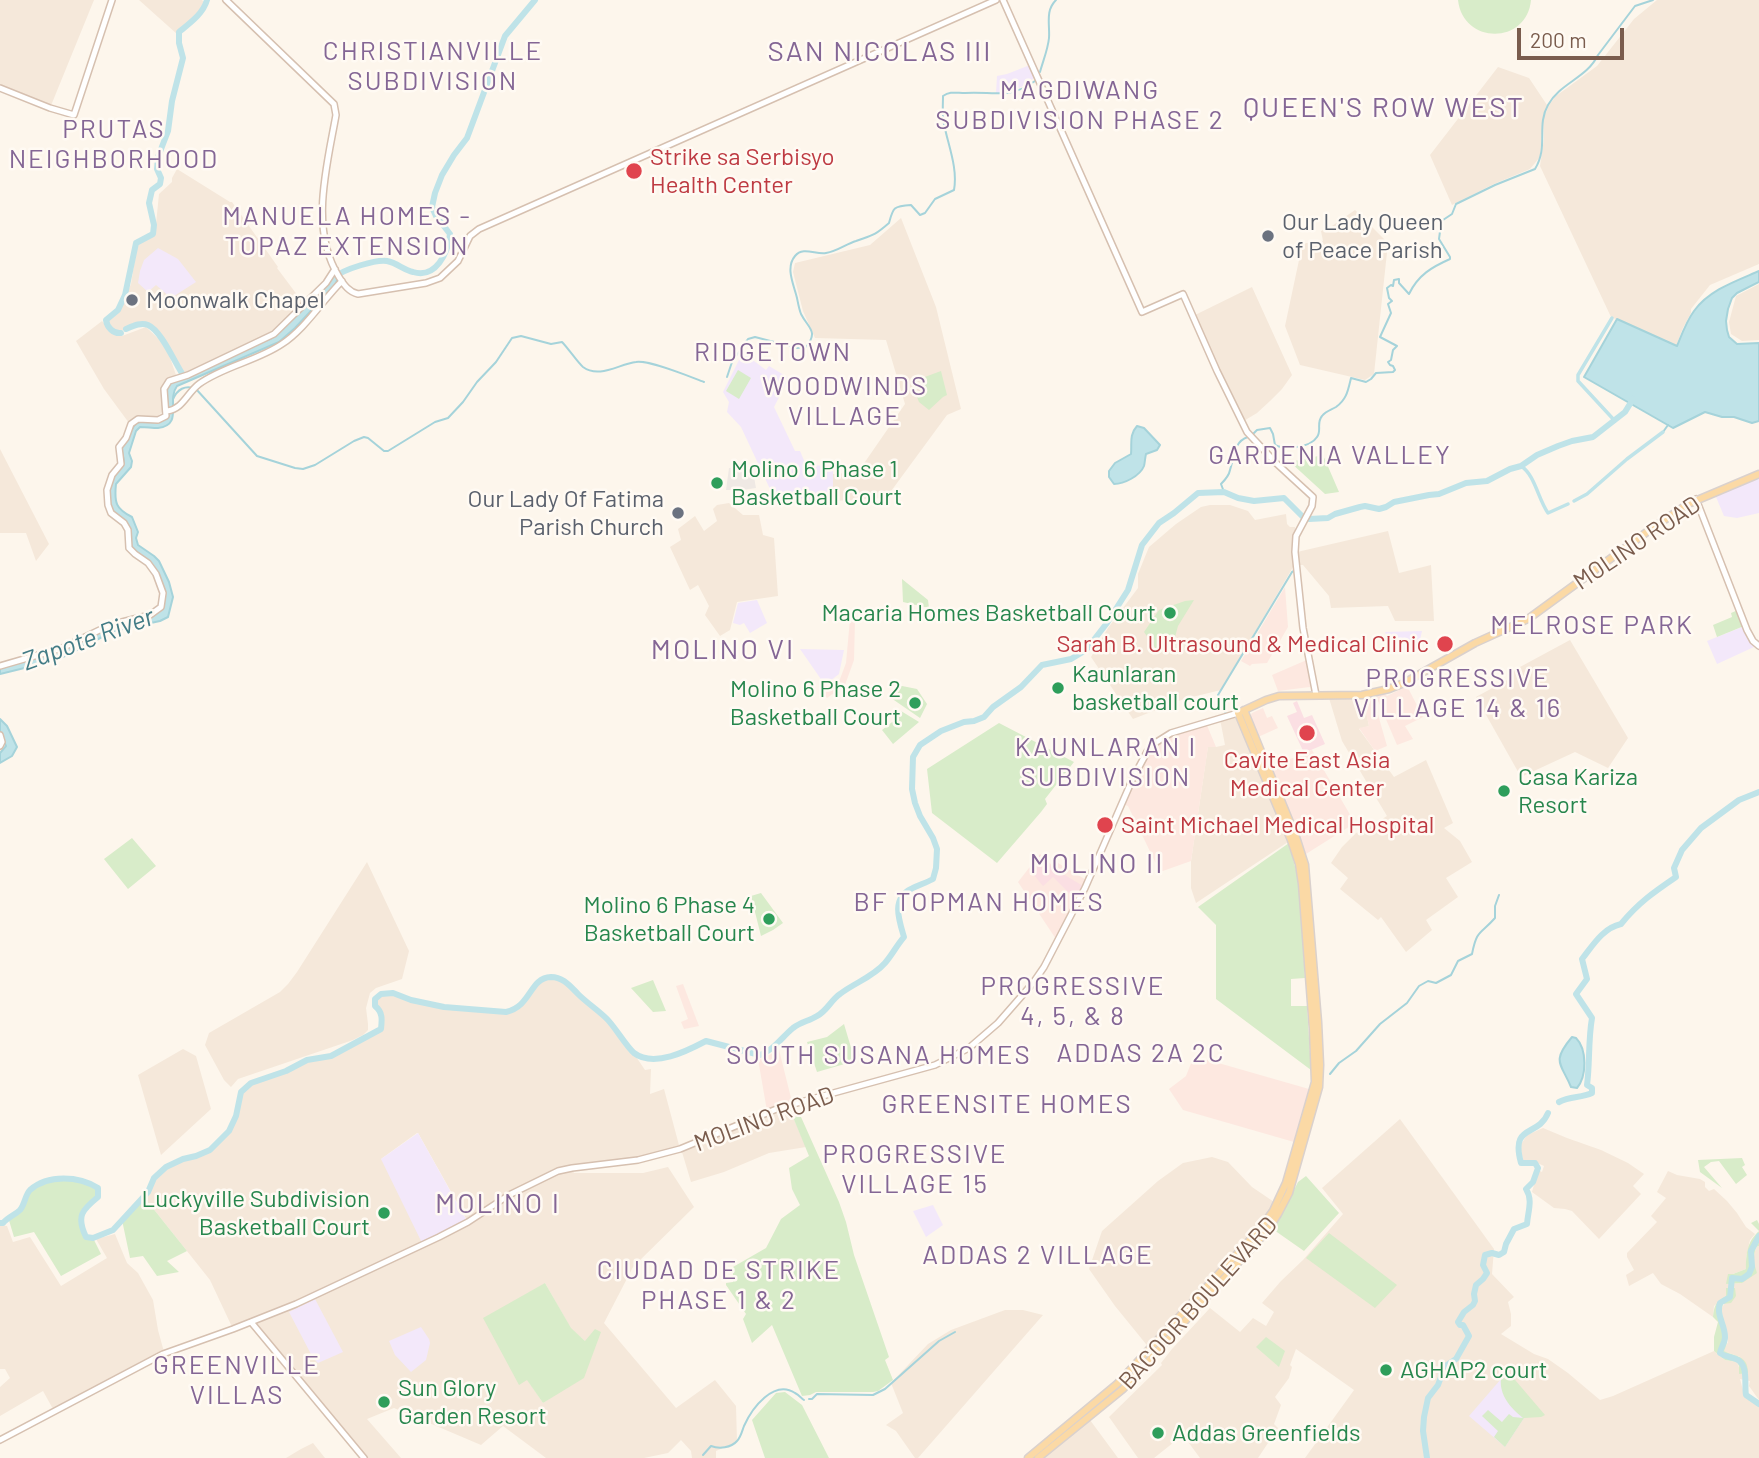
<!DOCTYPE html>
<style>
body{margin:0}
#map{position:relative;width:1759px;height:1458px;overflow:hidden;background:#fdf6ec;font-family:Barlow,sans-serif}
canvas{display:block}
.scale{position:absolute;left:1517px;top:28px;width:107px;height:32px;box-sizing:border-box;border:4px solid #7a5c4d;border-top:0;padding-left:9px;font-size:21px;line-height:24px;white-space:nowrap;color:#7a5c4d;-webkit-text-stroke:5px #fffaf3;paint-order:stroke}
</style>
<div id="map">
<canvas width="1759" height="1458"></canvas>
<div class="scale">200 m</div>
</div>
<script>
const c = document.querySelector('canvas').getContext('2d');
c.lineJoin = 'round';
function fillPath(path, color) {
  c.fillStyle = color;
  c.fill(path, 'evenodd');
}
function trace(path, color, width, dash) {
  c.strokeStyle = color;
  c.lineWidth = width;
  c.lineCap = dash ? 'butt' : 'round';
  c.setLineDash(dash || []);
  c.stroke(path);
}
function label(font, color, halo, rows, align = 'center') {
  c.font = font + ' Barlow,sans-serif';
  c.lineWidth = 5;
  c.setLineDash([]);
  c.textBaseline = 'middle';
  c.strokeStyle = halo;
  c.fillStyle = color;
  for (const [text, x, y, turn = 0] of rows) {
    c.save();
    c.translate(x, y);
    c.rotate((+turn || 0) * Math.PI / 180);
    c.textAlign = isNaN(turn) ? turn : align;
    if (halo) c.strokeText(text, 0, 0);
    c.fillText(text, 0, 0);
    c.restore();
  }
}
fillPath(new Path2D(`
 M0,0H94L50,108L0,86Z
 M139,0H202L204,2L203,8L177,34Z
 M1657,0H1759V264L1710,285L1691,309V313L1683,328L1676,346L1611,317L1540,166L1544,139L1543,121L1540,157L1530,169L1494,184L1452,205L1430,155L1498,67L1529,78L1547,105L1545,115L1549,105L1556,96L1597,66L1634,19Z
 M177,169L230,202H232L278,267L277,268L304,304L272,337L185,377L164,339L152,326L146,323H139L128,327L120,332H115L112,329L107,320L120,310L131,284L137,245L155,234L159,194L172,182V178Z
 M1355,210L1388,243L1374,374L1365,380L1300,365L1285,326L1302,246L1306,243L1323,241L1321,231L1332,226Z
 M901,218L936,307L961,409L947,415L886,498L833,501V474L858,472L905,404L886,340L815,338L803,311L793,272L795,263L870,245Z
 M1759,284V340L1742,341L1731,334L1729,322L1736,296Z
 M1252,287L1292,375L1282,389L1270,401L1257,413L1242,422L1193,316Z
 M102,321L113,334L122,336L146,327L166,346L176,375L163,383V397L165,409L156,418L129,423L104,389L76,341Z
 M0,449L49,544L36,561L26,533H0Z
 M729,503L743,515H759L763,535L774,538L778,596L737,602L730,630L720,636L705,615L709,606L698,585L690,590L670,547L681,540L678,529L695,516L704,531L717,521L713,509L717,505Z
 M1210,505H1230L1248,511L1255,520L1286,514L1287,524L1290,527H1295L1296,562L1221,690L1184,699L1133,719L1091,657L1108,628L1138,588V574L1149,547L1176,524L1201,507Z
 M1388,531L1399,573L1431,565L1434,621H1395L1388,606L1331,608L1329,596L1303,565H1299L1297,552Z
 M1570,640L1628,738L1608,768L1575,752L1521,777L1476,697L1507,680V674Z
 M1356,697L1359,712L1366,711L1369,726L1359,729L1394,777L1426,760L1453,823L1444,828L1460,841L1472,862L1446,878L1458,897L1426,920L1432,930L1406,952L1381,917L1378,920L1340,889L1348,878L1331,863L1342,847L1356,833L1368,828L1387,816L1342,741L1329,698Z
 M1238,713L1291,840L1196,903L1191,888V861L1208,746L1216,747L1225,745L1220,719Z
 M367,862L409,951L402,979L376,988L370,993L366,1008L368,1024V1030L363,1035L353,1040L238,1079L231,1087L224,1080L205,1045L209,1033L280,992L288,984L297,972Z
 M550,977L561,979L594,1008L607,1019L624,1039L645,1070L651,1069L650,1094L664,1089L680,1149L638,1160L572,1169L574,1173H643L668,1167L694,1207L633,1267L604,1323L676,1408L715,1380L736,1406L737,1442L716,1451V1458H692L691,1451L681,1440L668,1453L644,1458H546L503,1426L481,1445L394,1408L367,1419L401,1458H364L252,1322L233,1329L210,1280L144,1197L148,1192L154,1178L166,1167L183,1159L196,1156L210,1150L229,1131L236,1116L241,1092L251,1083L286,1071L307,1060L331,1056L381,1030L382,1018L380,1009L375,1006V999L381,994L393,993L411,1000L444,1007L506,1012L514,1010L521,1006L540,980ZM417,1133H418L468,1222L381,1159ZM545,1283L571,1329L585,1341L560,1391L543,1403L527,1379Z
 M183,1049L196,1056L211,1109L161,1155L138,1075Z
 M790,1110L806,1147L769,1153L724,1172L691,1182L682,1152L762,1118Z
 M1400,1119L1494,1249L1492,1274L1514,1297L1508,1302L1511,1314V1326L1501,1334L1534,1354L1548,1359L1568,1373L1600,1400L1613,1396L1714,1351L1725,1360L1737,1362L1740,1370L1747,1372L1740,1357L1723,1351L1728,1342L1721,1309L1735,1288H1726V1296L1714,1306L1713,1317L1680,1294L1661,1284L1653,1273L1629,1286L1626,1275L1634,1270L1627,1257V1253L1657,1222L1651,1216L1666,1198L1657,1192L1668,1171L1677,1175L1700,1179L1705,1182V1187L1709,1191L1714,1189L1727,1201L1737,1213L1746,1227L1755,1234L1750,1240L1746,1257V1269L1733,1274L1726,1284L1742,1283L1753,1260L1756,1247L1759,1246V1400L1749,1386L1750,1381L1740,1379L1744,1394L1759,1407V1458H1305L1354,1390L1296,1349L1290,1365L1292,1367L1289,1378L1275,1397L1281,1405L1274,1424L1278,1428L1258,1458H1200L1183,1435L1154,1458H1138L1109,1417L1162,1365L1161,1363L1172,1349L1210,1308L1240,1332L1253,1318L1266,1326L1274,1312L1262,1303L1281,1281L1303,1260L1343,1214L1322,1188Z
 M1543,1128L1567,1138L1601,1150L1628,1163L1644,1174L1633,1186L1641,1194L1599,1239L1572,1211L1565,1209L1554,1208L1532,1192L1538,1170L1542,1172L1544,1166L1531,1160H1523L1520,1146L1527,1135Z
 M1212,1157L1228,1162L1252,1187L1277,1204L1268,1219L1150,1349L1115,1306L1089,1269L1102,1231L1158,1181L1183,1163Z
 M0,1225L7,1226L13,1242L30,1237L61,1286L107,1258L96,1239L115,1234L127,1263L138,1273L153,1300L158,1330L164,1352L53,1409L43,1391L0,1416V1387L10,1378L5,1369H0Z
 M1005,1310H1023L1043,1315L918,1458H915L896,1431L886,1425L903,1413L891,1383L928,1344L951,1330Z
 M1090,1420L1118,1458H1043Z
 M313,1443L325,1458H286L301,1449Z`), '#f5e8da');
fillPath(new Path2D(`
 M1285,587L1288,627L1267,663L1252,664L1250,666L1241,661Z
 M850,619L855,620L854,660L845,685L827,698L822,692L840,679L846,663Z
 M1309,659L1312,686L1310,687L1278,691L1272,675Z
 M1407,686L1423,717L1405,726L1413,739L1397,745L1376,696L1385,694L1387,696Z
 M1373,697L1387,746L1375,751L1359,728L1369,726L1363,699Z
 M1263,708L1267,718L1272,716L1278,728L1258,737L1250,716L1252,713Z
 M1206,723L1216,747H1208L1191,861L1160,872L1128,806L1123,804L1151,747L1171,733Z
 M1312,750L1355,823L1306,854L1271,767Z
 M1040,854L1054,867L1058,863L1088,881L1058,942L1018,882Z
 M683,984L699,1026L684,1029L681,1022L688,1019L676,986Z
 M779,1050L792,1102L767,1111L758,1059L763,1058Z
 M1194,1056L1309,1089L1294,1142L1183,1110L1169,1089L1186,1076Z`), '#fde8e0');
fillPath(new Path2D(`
 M752,466L756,488L742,490H726L729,468Z`), '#efe9e4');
fillPath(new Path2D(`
 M1030,65L1035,77L1026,85L1006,93H996L997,76L1007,74Z
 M158,248L178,259L196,282L171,298L156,285L148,292L138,283L140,271L144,260Z
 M743,352L751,356L750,358L766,370L769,366L789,378L774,407L795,451H800L806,465L833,466V501L779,497L773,488L770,489L741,427L727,412L729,402L723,392Z
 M1759,478V513L1737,518L1724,516L1716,497Z
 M757,600L767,623L750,633L744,623L740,625L733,623L738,603Z
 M1742,627L1754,647L1717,664L1707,641Z
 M1422,631L1420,640L1409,648L1394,654L1385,632Z
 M800,649L844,650L839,674L825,685Z
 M418,1133L467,1221L423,1245L381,1159Z
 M933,1205L943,1225L926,1237L913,1211Z
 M315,1299L343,1352L318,1363L313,1358L289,1312Z
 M421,1327L429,1339L430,1343L426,1360L411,1372L395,1355L389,1341Z
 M1501,1379L1524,1418L1505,1447L1469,1416Z`), '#f3e8fa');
fillPath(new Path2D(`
 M1297,701L1304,718L1312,715L1325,744L1304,753L1287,716L1297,712L1293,703Z
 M1040,855L1053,868L1083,886L1077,897L1069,893L1053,877L1043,886L1029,869Z`), '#fbdfe3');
fillPath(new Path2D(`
 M1458,0H1531C1527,45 1463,45 1458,0Z
 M738,370L751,378L739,399L726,391Z
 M941,371L947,395L943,397L929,410L919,402L915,392L925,390L922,378Z
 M1323,455L1339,492L1325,494L1290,462Z
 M902,579L928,600L929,608L903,602Z
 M1194,600L1178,626L1172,648L1159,653L1144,632L1159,610L1185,601Z
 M1738,610L1744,626L1717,637L1713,625L1732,617L1731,613Z
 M897,685L917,689L927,704L920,718L891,698Z
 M901,711L919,722L893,744L882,730L896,719Z
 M999,723L1074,762L1045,799L1047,804L1041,812L997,863L932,813L927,769Z
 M132,838L156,866L128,889L104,859Z
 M1289,843L1299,882L1305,978L1291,979V1006H1307L1311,1070L1216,999V925L1198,907Z
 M761,893L783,923L773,930L761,936L751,896Z
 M653,980L666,1011L653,1012L631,988Z
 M844,1024L855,1061L817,1072L807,1042L827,1037Z
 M797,1108L839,1202L846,1222L854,1255L889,1357L885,1360L893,1380L878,1391L873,1392H816L810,1395L802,1396L772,1325L752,1343L743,1319L746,1314L726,1285V1283L733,1282V1267L766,1248L781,1219L800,1205L792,1189L789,1168L809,1156L790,1110Z
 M1742,1158L1745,1165L1742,1167L1747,1175L1736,1184L1719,1161L1711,1162L1704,1167L1722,1188L1700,1172L1698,1160Z
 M1306,1176L1339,1213L1304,1251L1274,1230L1298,1182Z
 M56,1178L90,1183L98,1188V1197C82,1210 76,1216 86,1237L93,1238L101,1254L61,1276L34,1232L14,1237L8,1217C26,1209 19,1202 29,1191C36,1184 47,1181 56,1178Z
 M144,1197L187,1251L167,1261L179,1272L157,1276L143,1256L130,1258L122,1220Z
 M1757,1220L1759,1224V1246L1756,1247L1753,1260L1757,1273L1742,1283L1726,1284L1728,1274H1733L1746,1269C1746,1253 1747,1242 1759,1231L1751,1223Z
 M1329,1233L1397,1285L1375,1308L1306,1258Z
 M545,1283L571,1328L585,1341L595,1329L601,1332L584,1378L543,1403L527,1380L519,1385L483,1318Z
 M1726,1288H1735L1736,1296L1731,1303L1723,1304C1717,1321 1734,1332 1724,1351C1736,1357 1748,1355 1748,1373L1739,1374V1366L1737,1362L1725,1360L1714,1351V1337L1718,1322L1713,1317C1714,1306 1716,1301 1726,1296Z
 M1266,1337L1285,1351L1279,1367L1256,1347Z
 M1504,1367L1545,1415L1541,1417L1524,1418L1505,1447L1494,1437L1498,1431L1482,1416L1488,1410L1502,1422L1509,1414L1513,1417L1523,1418C1506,1404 1495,1389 1504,1367Z
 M785,1392L802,1405L829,1458H765L752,1420L776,1393Z`), '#d8ecc9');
const water = new Path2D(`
 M1759,271V282L1737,293L1732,298L1728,309L1726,321L1727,330L1729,337L1737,344L1759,343V421L1752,423L1734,417H1722L1705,412L1673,428L1584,377L1617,319L1677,346C1682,334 1686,322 1694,311C1709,290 1736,281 1759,271Z
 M334,275L337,280L335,285L295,328L279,342L177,386C166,401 184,425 158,428C152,428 146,427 140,427L136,431L129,453L132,461L131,467L116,484C114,503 116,509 132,517L138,532L136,538L138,545L154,556L159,561L169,582L173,597L168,617L160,621L114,631L57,660L0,674V668L53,653L97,631L152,616L161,610L163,597L156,571L129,544V533C106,506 99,492 124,462L121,446L136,423L168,415C169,404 165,394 168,383L272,338Z
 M1137,426L1144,428L1160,445L1157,450L1146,454C1145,458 1145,462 1144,466C1140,476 1124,484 1114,484L1109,477V471L1115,463L1131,454C1132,443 1129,435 1137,426Z
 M0,719L7,726L17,747L12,756L0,763V753L6,746L0,731Z
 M1572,1037L1576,1038C1587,1049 1587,1076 1577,1088L1571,1087C1561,1063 1551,1062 1572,1037Z`);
fillPath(water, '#bfe3e8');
trace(water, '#a5d3da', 2);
trace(new Path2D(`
 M1040,72C1043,61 1048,49 1049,38C1050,24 1045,11 1056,0
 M745,343L748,339L755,337L797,348L806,347C819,331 808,328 801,314C799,309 798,303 797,298C794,285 785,268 795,256C803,246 816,255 826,253C838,251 846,244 856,241C873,235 874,236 889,223C893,208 893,206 911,205L920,215L925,213L935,199L954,190C958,168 948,145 944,124C942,115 943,105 943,96C950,91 956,93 965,93C993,91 1009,100 1035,81
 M727,377L732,362L741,349
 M173,399C177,390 185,384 196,389L257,456L295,468L303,469L315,465L354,441L364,437L368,438L384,451H388L435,422L448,418L463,402L477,382L496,362L512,338L521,336L551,344L562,342C568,348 578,363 583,367C599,379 619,364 636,362C650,360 688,376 704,382
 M1663,432L1668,425
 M1253,434L1257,430L1270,428L1273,434L1275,445C1285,450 1310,448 1317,437C1322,431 1316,423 1322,416C1326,411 1331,410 1336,407C1347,399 1348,390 1351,378L1366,382L1371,379L1376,373L1393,372L1395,370L1393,366L1390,365L1388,362L1391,360L1393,350L1397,346L1380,337L1391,313L1388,304L1392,301L1389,298L1387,288L1391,285L1393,286L1394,280L1399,279V283L1409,294C1418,275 1432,267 1450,259V257L1439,239L1441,224L1443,220L1452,214L1456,204L1495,185L1535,169C1549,146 1536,126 1548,105C1560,83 1587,78 1598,55L1635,6L1653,0
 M1224,492L1221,484C1225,480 1229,476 1230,470C1234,457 1234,441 1248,437
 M1226,714L1218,695L1292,572L1294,571
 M1330,1074L1339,1063L1356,1051L1380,1024L1407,1003L1419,986L1428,981L1436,983L1451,975L1458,961L1472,954C1477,929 1480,935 1495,918V906L1499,895
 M809,1399H812L817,1394L873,1395L885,1389L939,1341L955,1332
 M703,1455L711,1446C719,1449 731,1448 737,1441C741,1437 742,1431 744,1426C752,1408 774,1379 795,1393C799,1395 801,1398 804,1400`), '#a5d3da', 2);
trace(new Path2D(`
 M1612,318L1578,375V381L1615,421
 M1521,466C1535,475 1538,499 1548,513L1568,504
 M1574,501L1587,494L1627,459L1663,432`), '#bfe3e8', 3.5);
trace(new Path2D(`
 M335,277C344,269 377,259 387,261C397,263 404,270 413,272C436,279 448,253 450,234L436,216L432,207L435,193L442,175L454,155L467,138L505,36L535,0
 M126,329C133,326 141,322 148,325C162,331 176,366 185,378
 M121,333C113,334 107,327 106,320L118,310L125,295L136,243L153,234L154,225L149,203L152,190L160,184L161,178L157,169L158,157L168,131L172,101L183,58L179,43V32C190,23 203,14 207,0
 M1559,1102C1570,1096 1581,1098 1592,1093V1088L1587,1085C1590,1063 1588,1041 1592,1018L1576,994L1587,979L1582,959C1593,945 1603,928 1621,924C1638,903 1654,892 1676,877L1674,868L1682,850L1701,828L1739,800L1759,792
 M0,1223H3C8,1217 15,1215 20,1210C25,1204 25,1195 30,1190C48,1174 79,1176 98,1188V1197C82,1210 76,1216 86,1237L93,1238L113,1230L148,1192L154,1178L166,1167L183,1159L196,1156L210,1150L229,1131L236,1116L241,1092L251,1083L286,1071L307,1060L331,1056L381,1029C382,1020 383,1012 375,1006V999L381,994L393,993L411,1000L444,1007L506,1012C532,1006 529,978 551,977C563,977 570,986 578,994C587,1003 598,1010 607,1019C615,1027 626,1046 634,1053C654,1068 687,1051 706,1041L760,1055C774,1050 782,1037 793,1028C801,1022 809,1021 817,1016C827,1011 831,1000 840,994C854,983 873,977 885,963C892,955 897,945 904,937C899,920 891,899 911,889C918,885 926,883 933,879L936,868L937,849L933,838L920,816L915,803L912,789L913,757L920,745L941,731L964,722L974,721L984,717L993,707L1021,687L1042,665L1071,659L1086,650L1107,623L1128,590L1142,545L1159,523L1174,513L1198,493L1224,492L1238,498L1254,501L1284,498L1303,517L1309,519L1328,518L1335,514L1360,507L1365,506L1379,509L1386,507L1394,502L1429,495L1439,494L1466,483L1487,481L1510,469L1521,466L1537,455L1558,446L1572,441L1593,437L1625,412L1633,399
 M1759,1236L1751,1251L1752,1267L1749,1274L1742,1279L1732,1278L1730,1297L1720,1303C1716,1316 1725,1324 1725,1337C1725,1343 1721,1347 1720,1353C1725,1357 1729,1356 1736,1359C1749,1364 1744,1384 1746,1395L1759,1404
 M1427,1458L1423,1431L1424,1417L1428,1398L1438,1385L1441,1377V1369L1456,1359L1469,1336L1463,1325H1460L1458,1322L1464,1312L1473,1305L1475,1301L1474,1294L1476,1285L1483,1279L1487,1273L1483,1265L1485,1255L1492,1253L1499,1255L1504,1252L1506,1244L1514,1229L1527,1224C1528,1211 1533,1200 1526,1189L1533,1182L1538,1168L1535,1163H1521C1510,1123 1538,1138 1548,1113`), '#bfe3e8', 6);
const secondary = new Path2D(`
 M226,0L334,104L336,115C327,166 309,229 339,277C344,285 349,292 358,294L426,283L440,278L458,261L470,236L479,229L996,0
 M1003,0L1142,312L1183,294L1217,371L1247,432L1276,463L1313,497L1312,506L1296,536L1295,552L1303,628L1316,695
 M0,88L50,108L74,115L112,0
 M167,411C183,409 187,393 199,384C224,366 257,361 282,344C305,329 322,301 342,281
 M1696,499L1747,630L1753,641L1759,646
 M0,666L62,648L110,625L150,615L161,607L163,593L156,574L148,563L135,554L129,548L128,530L124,523L111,513L108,505L107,490L112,475L121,464L119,447L126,438L131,424L138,419L158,420L166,416L164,389L169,381L188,375L274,334L326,283L335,269
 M0,735L2,742L0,746
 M251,1322L364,1458
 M0,1440L163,1354L233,1329L296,1304L439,1237L468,1222L509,1195L558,1171L572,1168L638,1160L680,1149L779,1108L935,1065L969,1048L998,1023L1033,983L1044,967L1085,888L1133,778L1147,752L1155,743L1171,733L1238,713`);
const primary = new Path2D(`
 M1028,1458L1117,1384L1260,1229L1273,1211L1286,1183L1315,1082L1313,1029L1302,884L1299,864L1291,840L1238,713L1266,700L1279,696L1362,695L1389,689L1404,683L1475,643L1528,619L1651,529L1688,504L1759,474
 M1038,1458L1123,1389L1268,1230L1278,1214L1289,1193L1319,1087L1320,1065L1318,1022L1305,865L1296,837L1244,710`);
trace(secondary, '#d6c0b0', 8);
trace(primary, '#dad1cd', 9);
trace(secondary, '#fff', 5);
trace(primary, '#fbd9a5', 6);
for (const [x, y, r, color] of [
 [634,171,9,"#e0444e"],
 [1268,236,7,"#6b7280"],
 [132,300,7,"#6b7280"],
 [717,483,7,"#2e9e5b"],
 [678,513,7,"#6b7280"],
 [1170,613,7,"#2e9e5b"],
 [1445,644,9,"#e0444e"],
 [1058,688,7,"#2e9e5b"],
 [915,703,7,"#2e9e5b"],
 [1307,733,9,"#e0444e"],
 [1504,791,7,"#2e9e5b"],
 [1105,825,9,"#e0444e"],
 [769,919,7,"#2e9e5b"],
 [384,1213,7,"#2e9e5b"],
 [1386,1370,7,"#2e9e5b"],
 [384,1402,7,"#2e9e5b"],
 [1158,1433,7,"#2e9e5b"]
]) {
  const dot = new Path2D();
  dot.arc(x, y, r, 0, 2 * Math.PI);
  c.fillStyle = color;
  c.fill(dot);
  trace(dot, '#fffaf3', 2.5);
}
label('24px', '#be3a42', '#fffaf3', [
 ["Strike sa Serbisyo",650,157],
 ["Health Center",650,185],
 ["Sarah B. Ultrasound & Medical Clinic",1429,644,"right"],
 ["Cavite East Asia",1307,760,"center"],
 ["Medical Center",1307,788,"center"],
 ["Saint Michael Medical Hospital",1121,825]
], 'left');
label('24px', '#5b616d', '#fffaf3', [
 ["Our Lady Queen",1282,222],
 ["of Peace Parish",1282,250],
 ["Moonwalk Chapel",146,300],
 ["Our Lady Of Fatima",664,499,"right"],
 ["Parish Church",664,527,"right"]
], 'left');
label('24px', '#27864d', '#fffaf3', [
 ["Molino 6 Phase 1",731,469],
 ["Basketball Court",731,497],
 ["Macaria Homes Basketball Court",1156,613,"right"],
 ["Kaunlaran",1072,674],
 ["basketball court",1072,702],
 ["Molino 6 Phase 2",901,689,"right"],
 ["Basketball Court",901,717,"right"],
 ["Casa Kariza",1518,777],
 ["Resort",1518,805],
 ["Molino 6 Phase 4",755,905,"right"],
 ["Basketball Court",755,933,"right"],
 ["Luckyville Subdivision",370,1199,"right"],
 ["Basketball Court",370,1227,"right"],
 ["AGHAP2 court",1400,1370],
 ["Sun Glory",398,1388],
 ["Garden Resort",398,1416],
 ["Addas Greenfields",1172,1433]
], 'left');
label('24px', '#7a5c4d', '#fffaf3', [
 ["MOLINO ROAD",1637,543,-34],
 ["MOLINO ROAD",764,1119,-20],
 ["BACOOR BOULEVARD",1198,1303,-48]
]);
c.letterSpacing = '2px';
label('26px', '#846695', '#fffaf3', [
 ["CHRISTIANVILLE",433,51],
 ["SUBDIVISION",433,81],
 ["MAGDIWANG",1080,90],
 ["SUBDIVISION PHASE 2",1080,120],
 ["PRUTAS",114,129],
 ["NEIGHBORHOOD",114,159],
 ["MANUELA HOMES -",347,216],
 ["TOPAZ EXTENSION",347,246],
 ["RIDGETOWN",773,352],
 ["WOODWINDS",845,386],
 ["VILLAGE",845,416],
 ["GARDENIA VALLEY",1330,455],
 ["MELROSE PARK",1592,625],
 ["PROGRESSIVE",1458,678],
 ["VILLAGE 14 & 16",1458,708],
 ["KAUNLARAN I",1106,747],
 ["SUBDIVISION",1106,777],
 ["BF TOPMAN HOMES",979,902],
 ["PROGRESSIVE",1073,986],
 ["4, 5, & 8",1073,1016],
 ["ADDAS 2A 2C",1141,1053],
 ["SOUTH SUSANA HOMES",879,1055],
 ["GREENSITE HOMES",1007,1104],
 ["PROGRESSIVE",915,1154],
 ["VILLAGE 15",915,1184],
 ["ADDAS 2 VILLAGE",1038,1255],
 ["CIUDAD DE STRIKE",719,1270],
 ["PHASE 1 & 2",719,1300],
 ["GREENVILLE",237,1365],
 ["VILLAS",237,1395]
]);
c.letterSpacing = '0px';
label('italic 26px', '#437c86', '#fffaf3', [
 ["Zapote River",88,639,-20]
]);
c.letterSpacing = '2px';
label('28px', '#846695', '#fffaf3', [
 ["SAN NICOLAS III",880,52],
 ["QUEEN'S ROW WEST",1384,108],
 ["MOLINO VI",723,650],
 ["MOLINO II",1097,864],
 ["MOLINO I",498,1204]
]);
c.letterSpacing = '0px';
</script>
